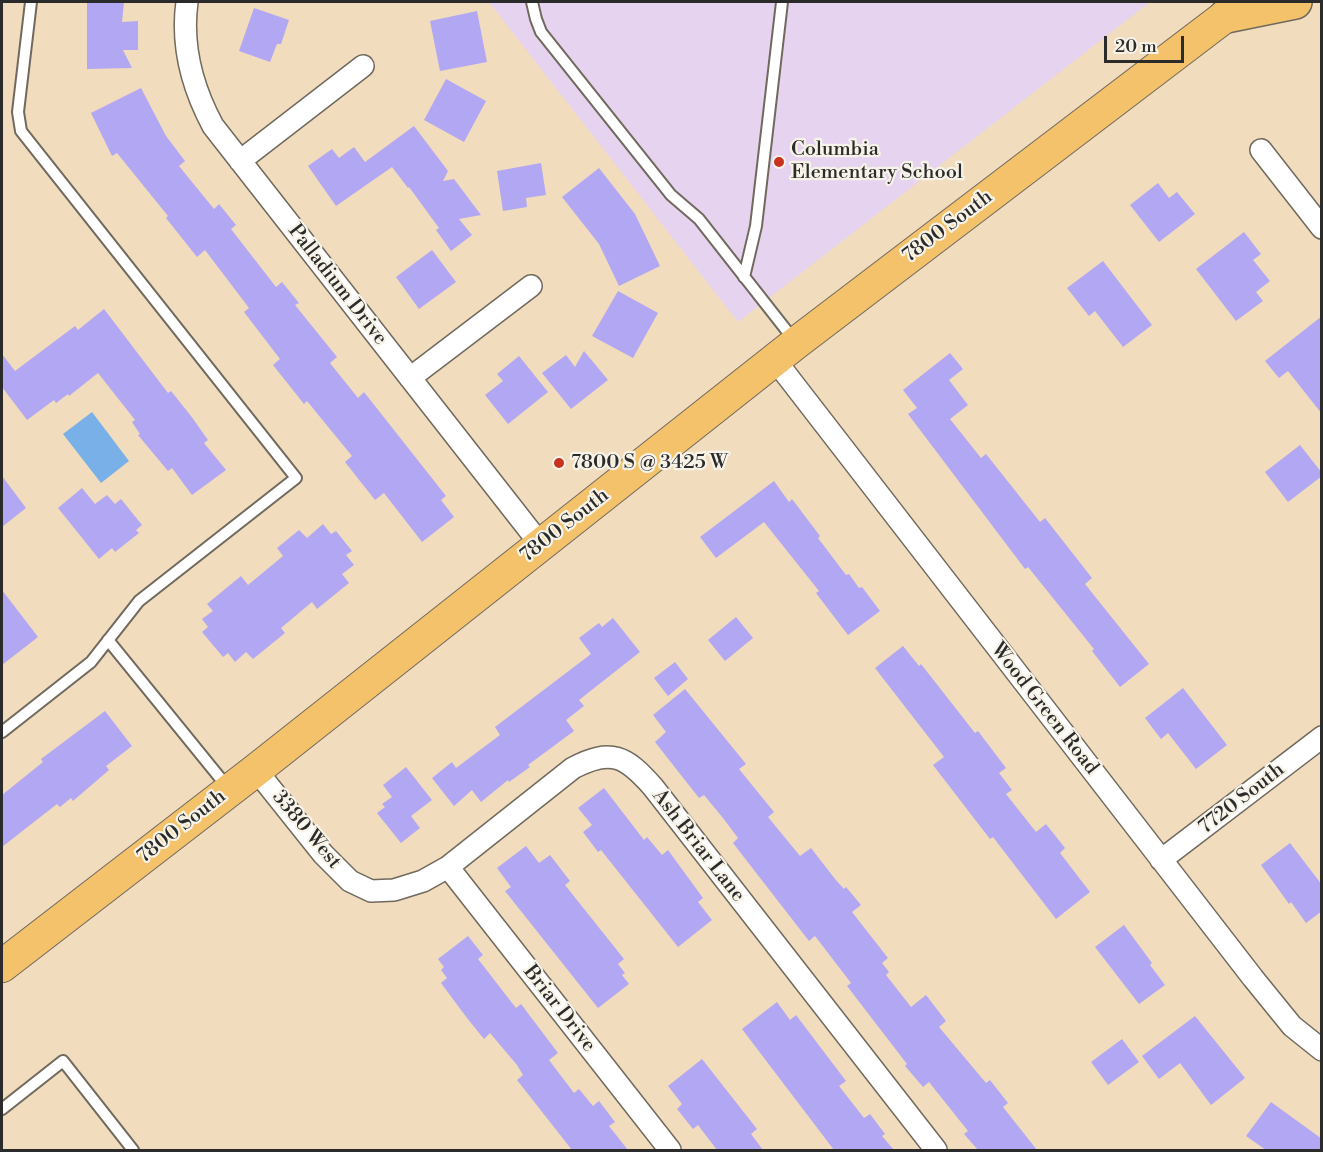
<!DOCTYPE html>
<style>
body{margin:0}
#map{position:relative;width:1323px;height:1152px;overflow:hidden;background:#f1dcbd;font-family:"Libre Bodoni",serif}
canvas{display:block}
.frame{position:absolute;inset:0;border:3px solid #2b2b2b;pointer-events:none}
.scale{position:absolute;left:1104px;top:36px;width:80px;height:27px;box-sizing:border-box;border:3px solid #2b2b2b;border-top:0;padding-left:8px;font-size:18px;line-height:21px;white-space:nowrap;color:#2b2b2b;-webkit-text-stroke:4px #f7f3e8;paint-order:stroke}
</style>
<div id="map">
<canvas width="1323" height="1152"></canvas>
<div class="frame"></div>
<div class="scale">20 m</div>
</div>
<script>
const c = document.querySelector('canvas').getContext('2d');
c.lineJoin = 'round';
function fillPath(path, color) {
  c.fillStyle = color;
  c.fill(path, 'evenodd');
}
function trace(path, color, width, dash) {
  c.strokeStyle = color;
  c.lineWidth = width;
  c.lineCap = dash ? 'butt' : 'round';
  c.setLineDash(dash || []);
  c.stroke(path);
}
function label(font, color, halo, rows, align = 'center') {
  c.font = font + ' "Libre Bodoni",serif';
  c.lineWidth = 4.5;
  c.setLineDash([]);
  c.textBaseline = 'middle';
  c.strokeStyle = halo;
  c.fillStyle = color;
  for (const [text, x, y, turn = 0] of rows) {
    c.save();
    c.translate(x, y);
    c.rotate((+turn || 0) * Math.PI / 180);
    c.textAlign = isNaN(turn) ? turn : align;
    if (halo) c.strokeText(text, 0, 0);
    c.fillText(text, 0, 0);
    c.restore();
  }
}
fillPath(new Path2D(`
 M489,2H1150L738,322Z`), '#e6d3f0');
fillPath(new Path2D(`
 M92,412L129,461L101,483L63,434Z`), '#78b0e7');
fillPath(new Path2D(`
 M87,2H124L122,22L138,21V50H123L132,68L87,69Z
 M254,8L289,20L281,44H277L270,62L239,51Z
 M477,11L487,62L440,71L430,21Z
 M446,79L486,101L464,142L424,120Z
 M141,88L166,136L185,161L179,166L214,209L219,204L236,225L231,229L276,287L282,282L299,303L295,305L337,357L330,363L358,398L364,392L446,496L441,500L454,517L422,542L384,493L375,500L345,462L352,456L307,401L304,404L273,365L280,359L244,312L249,308L205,250L197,257L166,218L168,216L117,153L112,156L91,113Z
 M414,126L448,171L443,181L454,179L481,215L459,219L472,235L451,251L436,230L439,228L409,187L408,188L392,167L336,206L308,166L332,149L339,158L354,147L365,162Z
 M541,163L546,195L526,198L527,207L503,211L497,171Z
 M599,168L635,214L660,266L619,286L599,244L562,197Z
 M1158,183L1169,198L1177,192L1195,214L1159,242L1130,205Z
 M1244,232L1261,254L1253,260L1270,281L1256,292L1263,301L1236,321L1196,269Z
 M432,250L456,282L419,309L396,277Z
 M1103,261L1152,325L1123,347L1095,311L1089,316L1067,288Z
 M618,291L658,313L633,358L592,336Z
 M104,309L168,393L171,391L191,416L208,440L204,443L226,470L192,495L172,468L168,471L138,435L140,434L132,422L135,420L98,373L69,396L68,394L56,403L54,400L27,420L2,387V354L15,371L75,326L78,330Z
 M1322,316V414L1288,371L1279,378L1265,361Z
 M584,351L608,380L571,409L542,373L566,355L575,367Z
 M950,353L963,369L949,380L968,405L950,419L981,458L986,454L1040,522L1045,518L1092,578L1085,584L1149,664L1120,687L1092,651L1094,649L1028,567L1025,569L908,414L917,408L903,390Z
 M519,356L548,392L508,424L485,395L503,381L497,374Z
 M1300,445L1322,473V476L1288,502L1265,472Z
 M2,476L26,508L2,527Z
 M774,481L789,502L792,499L820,536L818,538L846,575L849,574L859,588L862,587L880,611L848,635L816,593L819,591L764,522L716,558L700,537Z
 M82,488L95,504L107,495L115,504L121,499L142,525L136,530L139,533L115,552L112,548L99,559L58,508Z
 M323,524L331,534L336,531L352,551L346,555L354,565L342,574L349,583L317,609L312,602L281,628L285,633L253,659L246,652L235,662L228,653L223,657L202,632L208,627L202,619L213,611L207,604L241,576L248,585L283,556L277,548L299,530L307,538Z
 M2,590L38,637L2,665Z
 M736,617L753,638L725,661L708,640Z
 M613,618L640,652L579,700L584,706L566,720L574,731L528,765L530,767L509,782L508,780L481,802L472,790L454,806L432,778L452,762L456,768L500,735L495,727L591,654L579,638L599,623L602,627Z
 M903,646L919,666L921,664L975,733L978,731L1006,768L999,773L1012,790L1006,794L1036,832L1046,824L1065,848L1060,853L1090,892L1056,919L993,837L990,839L933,765L944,757L875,668Z
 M675,662L688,679L668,696L654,678Z
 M1183,688L1227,745L1196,769L1168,733L1161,739L1145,718Z
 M685,689L746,764L739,769L774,812L768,817L800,856L811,848L835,879L844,889L846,887L861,905L852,912L888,958L882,963L889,972L886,975L911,1007L926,995L946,1021L939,1027L986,1083L990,1080L1008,1103L1003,1107L1037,1150H978L964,1134L968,1131L929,1082L923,1087L905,1066L907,1064L847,986L851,983L815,936L809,941L733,843L738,838L723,818L704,795L699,798L655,742L666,732L653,715Z
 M105,711L132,746L106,766L109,770L73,801L71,798L60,807L57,804L2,847V795L43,762L41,759Z
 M406,767L432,800L411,816L420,828L401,843L377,813L385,807L382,804L392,797L383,785Z
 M604,788L644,840L647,837L662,855L668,850L703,898L698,902L712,920L678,947L601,850L598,852L583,832L592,825L578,808Z
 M1290,843L1322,885V911L1306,923L1291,902L1289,904L1261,865Z
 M526,846L539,863L550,855L570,881L565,885L624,959L618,964L625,973L622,975L629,984L598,1008L505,891L511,887L497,868Z
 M1124,925L1152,963L1150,965L1165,985L1139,1004L1095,947Z
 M468,936L483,955L478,959L516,1008L521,1004L558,1053L549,1060L574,1093L579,1089L593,1106L599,1101L615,1122L609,1126L628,1150H572L517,1080L523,1075L517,1065L490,1033L484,1039L467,1018L441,983L447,978L441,970L444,967L438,959Z
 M777,1002L790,1020L796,1015L846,1081L839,1086L864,1118L870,1114L885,1134L882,1136L894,1150H834L742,1029Z
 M1195,1016L1245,1078L1211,1105L1180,1063L1159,1079L1142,1056Z
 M1122,1039L1139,1062L1108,1085L1091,1062Z
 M702,1059L757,1129L751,1134L763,1150H717L698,1125L693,1129L677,1109L682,1104L668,1086Z
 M1271,1102L1322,1139V1150H1266L1246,1136Z`), '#b2a7f3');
const lane = new Path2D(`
 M532,2L536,19L541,32L671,195L699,219L794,340
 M744,277L756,226L782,2
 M108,640L229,789
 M2,732L91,662L139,601L296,478L21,131L18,112L31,2
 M2,1109L63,1061L133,1150`);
const street = new Path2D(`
 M187,2C181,46 192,87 213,126L541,545
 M1261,150L1322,228
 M240,161L363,66
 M775,360L1253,978L1292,1026L1322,1050
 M410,378L531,286
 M256,770L323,854L350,881L371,891L394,890L423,881L448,867L573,768C611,748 626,756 653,787L936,1150
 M1161,860L1322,737
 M448,867L670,1150`);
const primary = new Path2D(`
 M2,966L256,770L796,343L1244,2`);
const highway = new Path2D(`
 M1226,16L1295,2`);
trace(lane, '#70695e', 14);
trace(street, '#70695e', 24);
trace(primary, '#70695e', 34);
trace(highway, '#70695e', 36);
trace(lane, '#fff', 10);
trace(street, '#fff', 21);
trace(primary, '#f4c26a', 32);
trace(highway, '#f4c26a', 33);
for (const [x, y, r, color] of [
 [779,162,6,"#c8321e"],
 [559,463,6,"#c8321e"]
]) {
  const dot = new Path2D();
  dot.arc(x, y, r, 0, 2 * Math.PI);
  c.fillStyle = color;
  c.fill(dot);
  trace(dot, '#f7f3e8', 2);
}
label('20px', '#2b2b2b', '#f7f3e8', [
 ["Columbia",791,150],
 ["Elementary School",791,173],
 ["7800 S @ 3425 W",571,463]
], 'left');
label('20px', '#2b2b2b', '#f7f3e8', [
 ["7800 South",948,227,-37],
 ["Palladium Drive",337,285,52],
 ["7800 South",565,526,-38],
 ["Wood Green Road",1044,709,52],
 ["7720 South",1242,799,-38],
 ["7800 South",182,827,-38],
 ["3380 West",306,830,50],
 ["Ash Briar Lane",698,846,52],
 ["Briar Drive",559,1009,52]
]);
</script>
